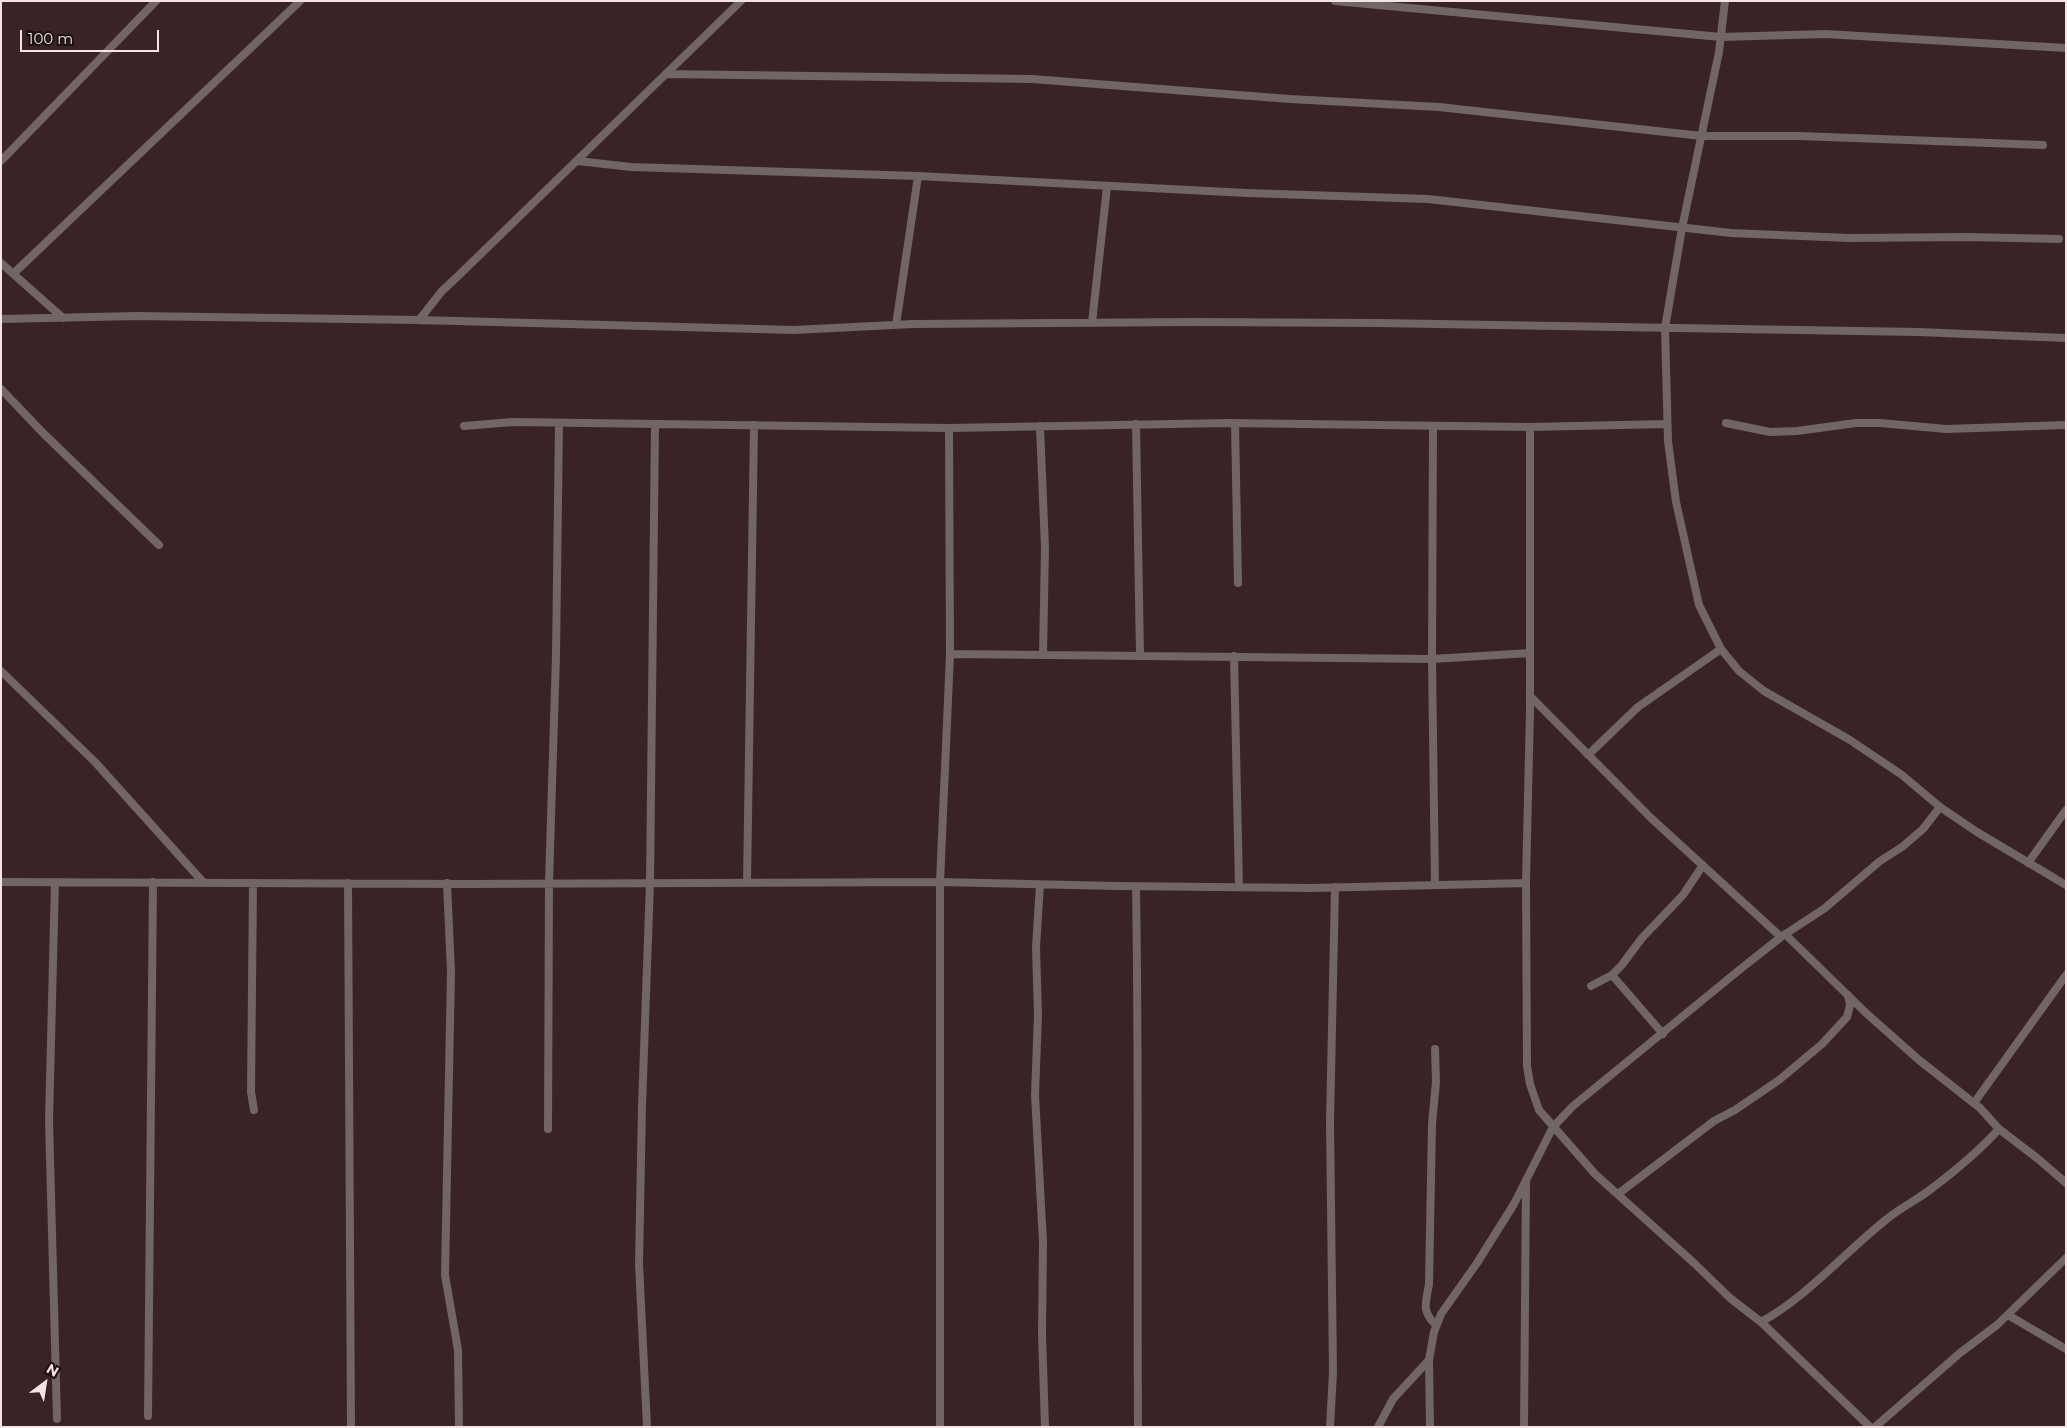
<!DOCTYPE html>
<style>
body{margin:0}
#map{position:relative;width:2067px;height:1428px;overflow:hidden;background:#3a2324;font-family:Montserrat,sans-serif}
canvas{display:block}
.frame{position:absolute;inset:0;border:2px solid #f4e4e4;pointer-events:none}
.north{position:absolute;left:20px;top:1358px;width:50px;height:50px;-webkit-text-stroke:4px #1a1010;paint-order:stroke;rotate:31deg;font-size:14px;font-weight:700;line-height:20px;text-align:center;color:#f4e4e4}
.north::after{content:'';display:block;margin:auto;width:18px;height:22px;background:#f4e4e4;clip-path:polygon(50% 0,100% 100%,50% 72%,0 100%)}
.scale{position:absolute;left:20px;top:30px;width:139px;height:22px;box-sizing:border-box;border:2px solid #f4e4e4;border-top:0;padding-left:6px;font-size:15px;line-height:18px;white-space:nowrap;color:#f4e4e4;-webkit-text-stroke:4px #1a1010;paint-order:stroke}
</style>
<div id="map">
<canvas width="2067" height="1428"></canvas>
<div class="frame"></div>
<div class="north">N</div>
<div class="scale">100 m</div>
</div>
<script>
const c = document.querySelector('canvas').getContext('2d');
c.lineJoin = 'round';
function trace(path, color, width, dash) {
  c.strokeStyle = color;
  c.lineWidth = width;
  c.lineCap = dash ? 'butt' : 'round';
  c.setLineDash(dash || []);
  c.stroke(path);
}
trace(new Path2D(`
 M1335,1L1721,37L1825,34L2066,48
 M1725,1L1719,52L1682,228L1665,328L1668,441L1676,502L1699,605L1721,649L1739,671L1764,691L1850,740L1902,775L1940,807L1977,832L2066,885
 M666,74L1032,79L1290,99L1439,107L1702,136H1799L2043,145
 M1,161L156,1
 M578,161L631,167L918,176L1247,193L1428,199L1731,233L1849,238L1968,237L2059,239
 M1,263L63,318
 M14,273L300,1
 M1,319L137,316L419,320L794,330L913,324L1195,322L1377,323L1918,332L2066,338
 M419,320L442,291L457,277L741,1
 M1092,323L1107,187
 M896,325L918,176H921
 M1,389L44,434L159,545
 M1235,423L1238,583
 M1726,423L1770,432L1797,431L1856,423H1880L1946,429L2066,425
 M1136,424L1140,655
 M464,426L513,422L949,428L950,654
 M1040,426L1045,548L1043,655
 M1433,427L1432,659L1435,885
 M949,428L1228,423L1530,427
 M1234,656L1239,887
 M1,671L95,762L203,882
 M1530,696L1651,818L1781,937
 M1588,755L1638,707L1721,649
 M2028,863L2066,810
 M1,882L463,884L940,882L1116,886L1311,888L1526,883L1530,709V427L1667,424
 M55,882L49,1120L57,1419
 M253,883L251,1092L254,1110
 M348,883L351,1427
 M447,883L451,972L445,1275L458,1350L459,1427
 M747,883L754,425
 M1526,883L1527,1066L1530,1084L1539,1110L1595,1174L1694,1263L1730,1298L1761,1322L1870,1427
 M1040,885L1036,947L1038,1015L1035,1095L1043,1242L1042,1334L1045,1427
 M1136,887C1139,1067 1137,1247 1138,1427
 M1785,934L1866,1013L1919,1060L1980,1108L1999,1129L2037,1158L2066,1183
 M1612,975L1663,1034
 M1591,986L1612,975L1621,966L1642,938L1683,895L1703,865
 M1435,1049L1436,1082L1432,1124L1429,1284C1426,1302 1421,1311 1436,1325
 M1974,1103L2066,975
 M548,1129L549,883L556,655L559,423
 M1618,1194L1714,1121L1735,1110L1779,1080L1822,1044L1847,1017L1850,1005L1848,995
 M2008,1315L2066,1349
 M1761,1322C1807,1297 1845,1252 1887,1219C1900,1208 1917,1200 1931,1189C1955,1171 1979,1151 1999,1129
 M1429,1360L1430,1427
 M148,1416L153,882
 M647,1427L639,1264L642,1106L650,883L655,424
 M940,1427V882L950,654L1432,659L1530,653
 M1330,1427L1333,1372L1330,1122L1335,887
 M1378,1427L1393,1399L1429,1360L1434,1332L1441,1314L1477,1263L1514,1204L1553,1127L1573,1106L1738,971L1781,937L1825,908L1880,861L1902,847L1923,829L1940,807
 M1524,1427L1526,1180
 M1875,1427L1960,1353L1997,1325L2066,1258`), '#726565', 8);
</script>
